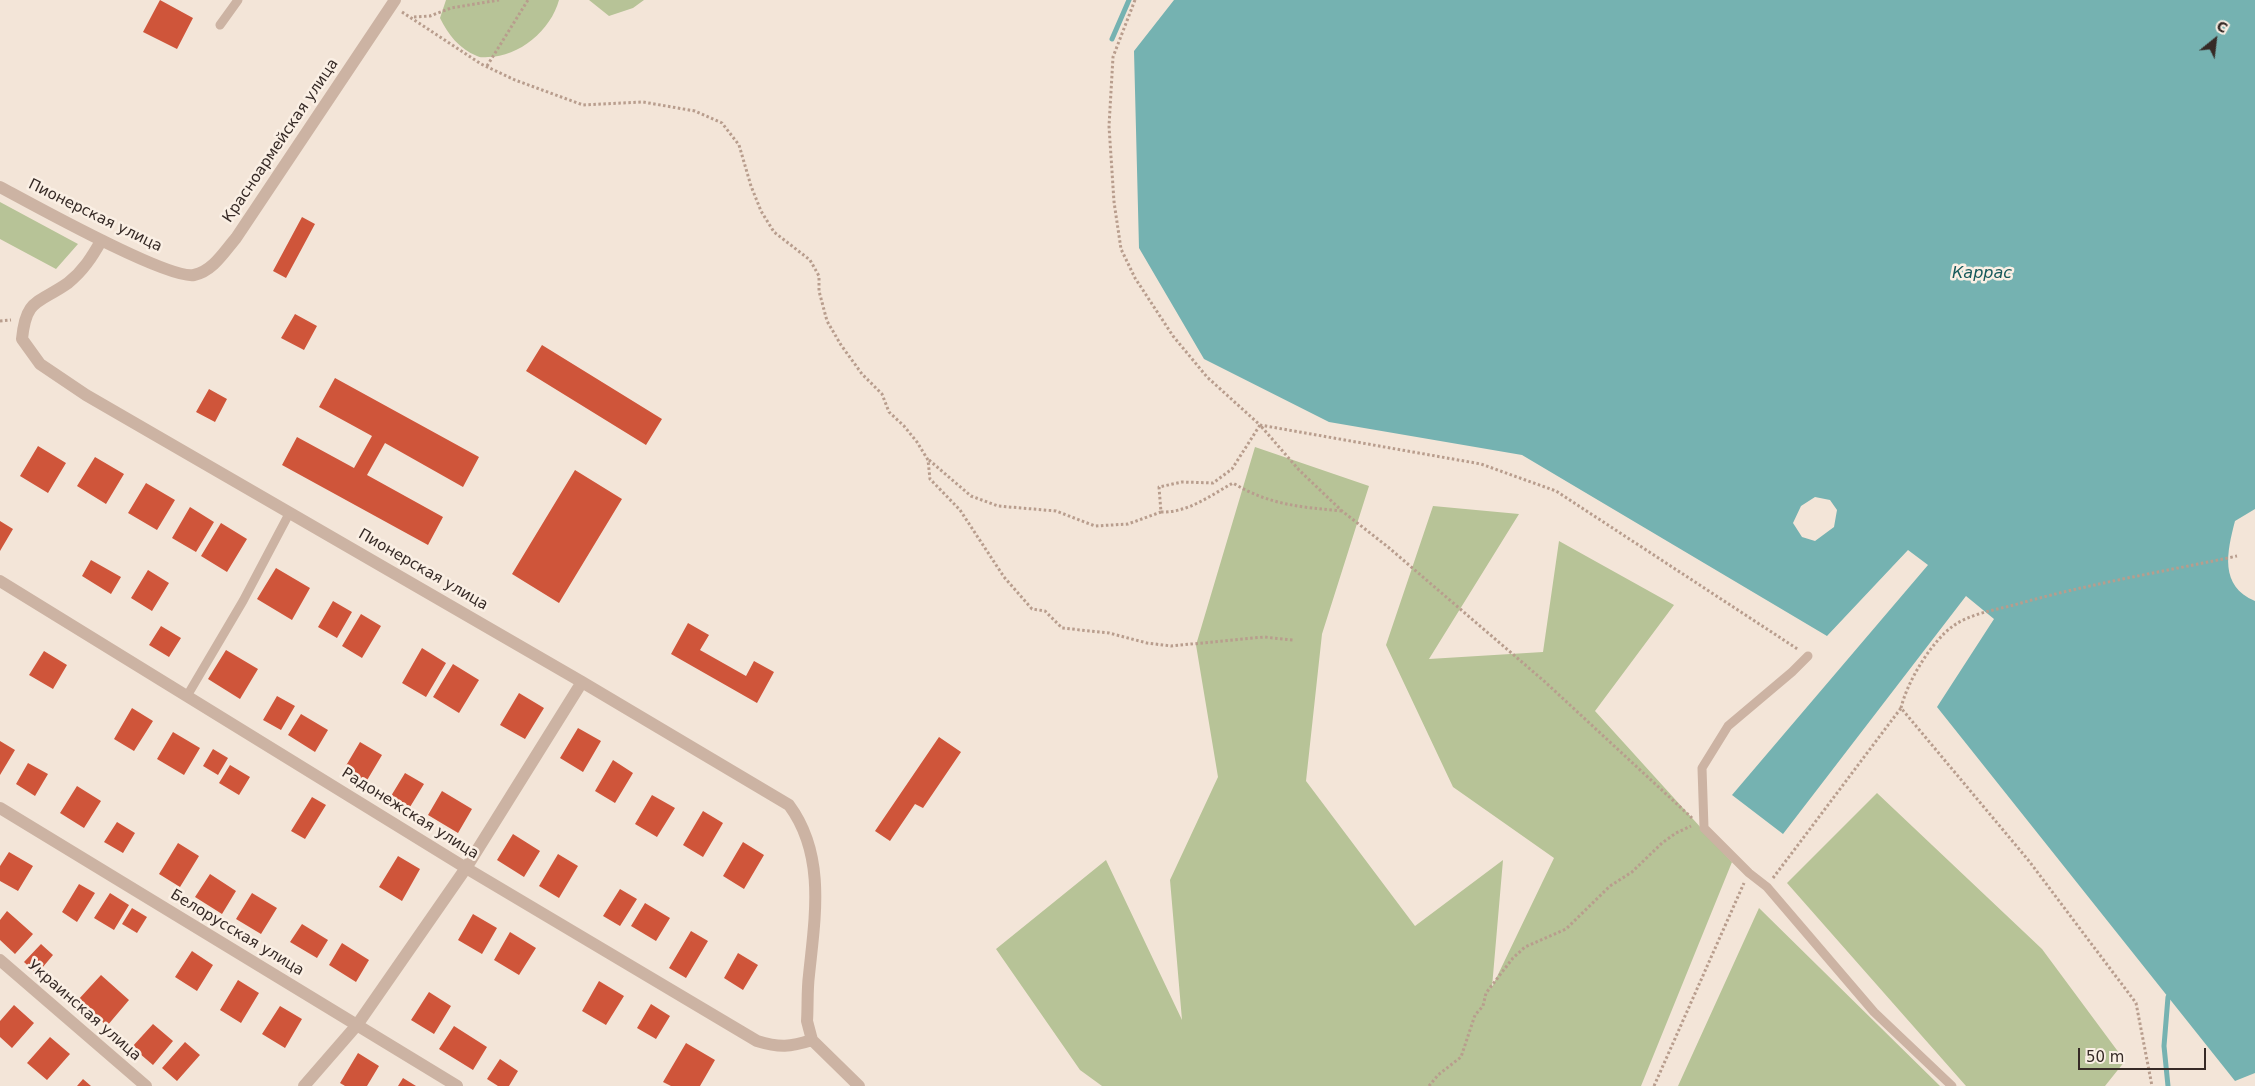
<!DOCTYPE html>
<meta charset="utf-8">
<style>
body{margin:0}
#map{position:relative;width:2255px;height:1086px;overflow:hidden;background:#f3e5d8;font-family:"DejaVu Sans",sans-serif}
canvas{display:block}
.north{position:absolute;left:2190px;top:15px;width:50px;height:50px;-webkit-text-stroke:4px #faefe4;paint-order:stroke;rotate:29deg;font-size:14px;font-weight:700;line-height:20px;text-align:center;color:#362a26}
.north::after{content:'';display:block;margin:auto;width:18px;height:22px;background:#362a26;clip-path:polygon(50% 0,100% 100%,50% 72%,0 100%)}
.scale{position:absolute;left:2078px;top:1048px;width:128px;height:22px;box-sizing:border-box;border:2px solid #362a26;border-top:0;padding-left:6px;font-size:15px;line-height:18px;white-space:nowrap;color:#362a26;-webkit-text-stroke:4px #faefe4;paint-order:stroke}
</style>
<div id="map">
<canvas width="2255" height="1086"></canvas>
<div class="north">С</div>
<div class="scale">50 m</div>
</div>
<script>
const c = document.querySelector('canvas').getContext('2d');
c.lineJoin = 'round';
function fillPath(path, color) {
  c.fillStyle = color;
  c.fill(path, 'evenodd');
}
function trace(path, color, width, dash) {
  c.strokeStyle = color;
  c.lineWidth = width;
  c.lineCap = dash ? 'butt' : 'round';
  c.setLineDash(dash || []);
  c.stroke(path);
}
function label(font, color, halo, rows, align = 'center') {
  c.font = font + ' "DejaVu Sans",sans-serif';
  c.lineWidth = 5;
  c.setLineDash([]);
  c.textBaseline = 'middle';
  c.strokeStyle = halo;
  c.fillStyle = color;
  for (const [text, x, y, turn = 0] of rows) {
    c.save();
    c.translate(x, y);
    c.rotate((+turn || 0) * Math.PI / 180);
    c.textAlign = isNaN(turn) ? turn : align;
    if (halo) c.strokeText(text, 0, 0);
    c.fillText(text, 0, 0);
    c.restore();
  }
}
fillPath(new Path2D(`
 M446,0H559C551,30 519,57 488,57C485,57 480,58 477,56C459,49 448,34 440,18Z
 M589,0H644L633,8L609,16Z
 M0,202L78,244L56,269L0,239Z
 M1255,447L1369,486L1322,634L1306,781L1415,926L1503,860L1492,987L1554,858L1453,787L1386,645L1433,506L1519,514L1429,659L1543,652L1559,541L1674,605L1595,711L1732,862L1641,1086H1102L1080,1070L996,949L1106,860L1182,1020L1170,880L1218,777L1196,645Z
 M1877,793L2042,949L2125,1061L2105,1086H1966L1787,883Z
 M1759,908L1940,1086H1678Z`), '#b7c397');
fillPath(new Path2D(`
 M1174,0H2255V509L2235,521C2227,552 2219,586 2255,601V1073L2235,1081L1937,707L1994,619L1966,596L1783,834L1732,795L1928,565L1908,550L1827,636L1522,455L1329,422L1204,359L1139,248L1134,51ZM1815,497L1830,500L1837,510L1834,527L1815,541L1802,537L1793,523L1801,506Z`), '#75b2b1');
trace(new Path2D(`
 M1112,39L1129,0
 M2168,997L2164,1046L2168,1086`), '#75b2b1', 5);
fillPath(new Path2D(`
 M160,0L193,18L177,49L143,32Z
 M302,217L315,224L286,278L273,271Z
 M295,314L317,326L304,350L281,338Z
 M542,345L662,419L646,445L526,371Z
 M335,378L479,457L463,487L385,443L367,475L443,517L428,545L282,465L297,437L354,468L372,436L319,407Z
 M209,389L227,399L215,422L196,412Z
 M38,446L66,463L48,493L20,476Z
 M95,457L124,474L106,504L77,486Z
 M575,470L622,499L559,603L512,574Z
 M146,483L175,500L157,530L128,513Z
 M190,507L214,522L196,552L172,538Z
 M0,521L13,529L0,551Z
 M221,523L247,539L227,572L201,556Z
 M91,560L121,577L111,594L82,576Z
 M276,568L310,588L292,620L257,599Z
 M148,570L169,583L152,611L131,598Z
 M333,601L352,612L337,638L318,627Z
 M361,614L381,626L362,658L342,646Z
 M688,623L709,635L700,650L746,676L754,661L774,672L757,703L671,654Z
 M161,626L181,638L169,657L149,645Z
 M422,648L446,663L426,697L402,683Z
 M226,650L258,669L240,699L208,679Z
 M44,651L67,665L53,689L29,675Z
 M453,664L479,680L459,713L433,697Z
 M519,693L544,708L525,739L500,725Z
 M277,696L295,706L281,730L263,720Z
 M132,708L153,721L134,751L114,739Z
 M301,714L328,730L315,752L288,735Z
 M578,728L601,741L583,772L560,758Z
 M173,732L200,748L184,775L157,759Z
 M939,737L961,752L923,808L915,804L890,841L875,831Z
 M0,741L15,750L0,775Z
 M360,742L382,755L366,782L344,769Z
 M213,749L228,758L218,775L203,766Z
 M613,760L633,773L615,803L595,791Z
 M28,763L48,774L35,796L16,784Z
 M230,765L250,777L239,795L219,783Z
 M405,773L424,784L410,807L391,796Z
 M77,786L101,801L84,828L60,813Z
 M442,791L472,809L458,833L428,815Z
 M652,795L675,808L657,837L635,824Z
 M312,797L326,805L305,839L291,831Z
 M703,811L723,823L703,857L683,845Z
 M117,822L135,833L123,853L104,842Z
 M513,834L540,851L524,877L497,860Z
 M743,842L764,855L744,889L723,876Z
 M178,843L199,856L180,887L159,874Z
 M9,852L33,866L18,891L0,881V866Z
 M558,854L578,866L559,898L539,886Z
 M398,856L420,869L402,901L379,887Z
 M210,874L236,891L222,914L195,897Z
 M79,884L95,893L77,922L62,912Z
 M620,889L637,899L620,926L603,916Z
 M110,893L129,905L114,930L94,918Z
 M252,893L277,908L261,934L236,919Z
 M645,903L670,918L656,941L631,926Z
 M132,908L147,917L137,933L122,924Z
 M7,911L33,934L15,954L0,940V920Z
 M473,914L497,928L482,954L458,940Z
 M302,924L328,940L317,958L290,942Z
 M691,931L708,941L686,978L669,968Z
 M510,932L536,948L519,975L494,960Z
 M342,943L369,960L356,982L329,965Z
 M41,944L53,955L37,974L24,962Z
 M192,951L213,965L197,991L175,977Z
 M738,953L758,965L743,990L724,978Z
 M101,975L129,1000L107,1026L78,1000Z
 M238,980L259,993L241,1023L220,1010Z
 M599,981L624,996L606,1025L582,1011Z
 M429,992L451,1006L434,1034L411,1020Z
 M651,1004L670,1016L656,1039L637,1028Z
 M14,1005L34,1023L12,1048L0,1037V1021Z
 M280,1006L302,1019L285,1048L262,1034Z
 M153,1024L173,1041L153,1065L132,1047Z
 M454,1026L487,1047L473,1070L439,1049Z
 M50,1037L70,1054L47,1080L27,1063Z
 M185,1042L200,1055L177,1081L162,1068Z
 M686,1043L715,1060L700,1086H671L663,1082Z
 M358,1053L379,1066L367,1086H345L340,1083Z
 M500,1059L518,1071L509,1086H498L487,1079Z
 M403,1078L416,1086H398Z
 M83,1079L91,1086H77Z`), '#cf553a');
trace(new Path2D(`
 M1135,0L1113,57L1109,126L1114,202L1121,249L1135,278L1173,336L1207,377L1260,425L1481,464L1556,491L1799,650
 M402,12L481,64L515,80L583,105L643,102L695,111L722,123L739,145L751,186L761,211L774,232L810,260L819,276V291L827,321L841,345L862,374L882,394L889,412L904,426L917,442L928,460L930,479L960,510L1004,577L1032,609L1045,611L1062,628L1109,633L1147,643L1171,646L1264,637L1293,640
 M414,17L430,16L451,8L499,0
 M487,66L528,0
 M0,321L11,320
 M929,460L971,496L998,506L1056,511L1095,526L1128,524L1161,512L1159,487L1182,482L1213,483L1232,469L1260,425L1299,470L1342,511L1388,547L1544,681L1692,818
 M1161,512C1188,513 1211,495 1233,483C1269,505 1301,507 1341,511
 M1901,708C1907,682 1931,642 1953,626C1970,614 1994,610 2014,605C2087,584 2162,572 2237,556
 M1773,878L1901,708L2029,861L2136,1003L2152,1086
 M1429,1086L1438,1075L1461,1057L1475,1015L1483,1006L1486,993L1513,958L1525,947L1566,929L1610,886L1632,872L1662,843L1676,833L1691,826
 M1654,1086L1744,883`), '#b89d8d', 3, [2.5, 2.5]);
trace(new Path2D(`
 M220,25L238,0
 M1808,656L1792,672L1728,726L1702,768L1704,828L1749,873L1767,887L1874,1012L1952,1086
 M187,696L243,601L290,512`), '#ccb3a3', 9);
trace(new Path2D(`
 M0,187C30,203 168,280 194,275C213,271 224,252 236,238L395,0
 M101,241C92,257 83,271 68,283C38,304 26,298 22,339L40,364L86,395L582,682L789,805C826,855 815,917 809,975C807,990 808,1006 807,1021L812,1040L859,1086
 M0,581L466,868L757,1041C780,1048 790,1047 812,1040
 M0,808L457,1086
 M0,960L146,1086
 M304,1086L357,1025L466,868L582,682`), '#ccb3a3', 12);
label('15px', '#362a26', '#faefe4', [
 ["Красноармейская улица",281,141,-56],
 ["Пионерская улица",95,216,26],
 ["Пионерская улица",423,570,30],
 ["Радонежская улица",410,814,32],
 ["Белорусская улица",237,933,31],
 ["Украинская улица",84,1011,41]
]);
label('italic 16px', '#185a5b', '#faefe4', [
 ["Каррас",1982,274]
]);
</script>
